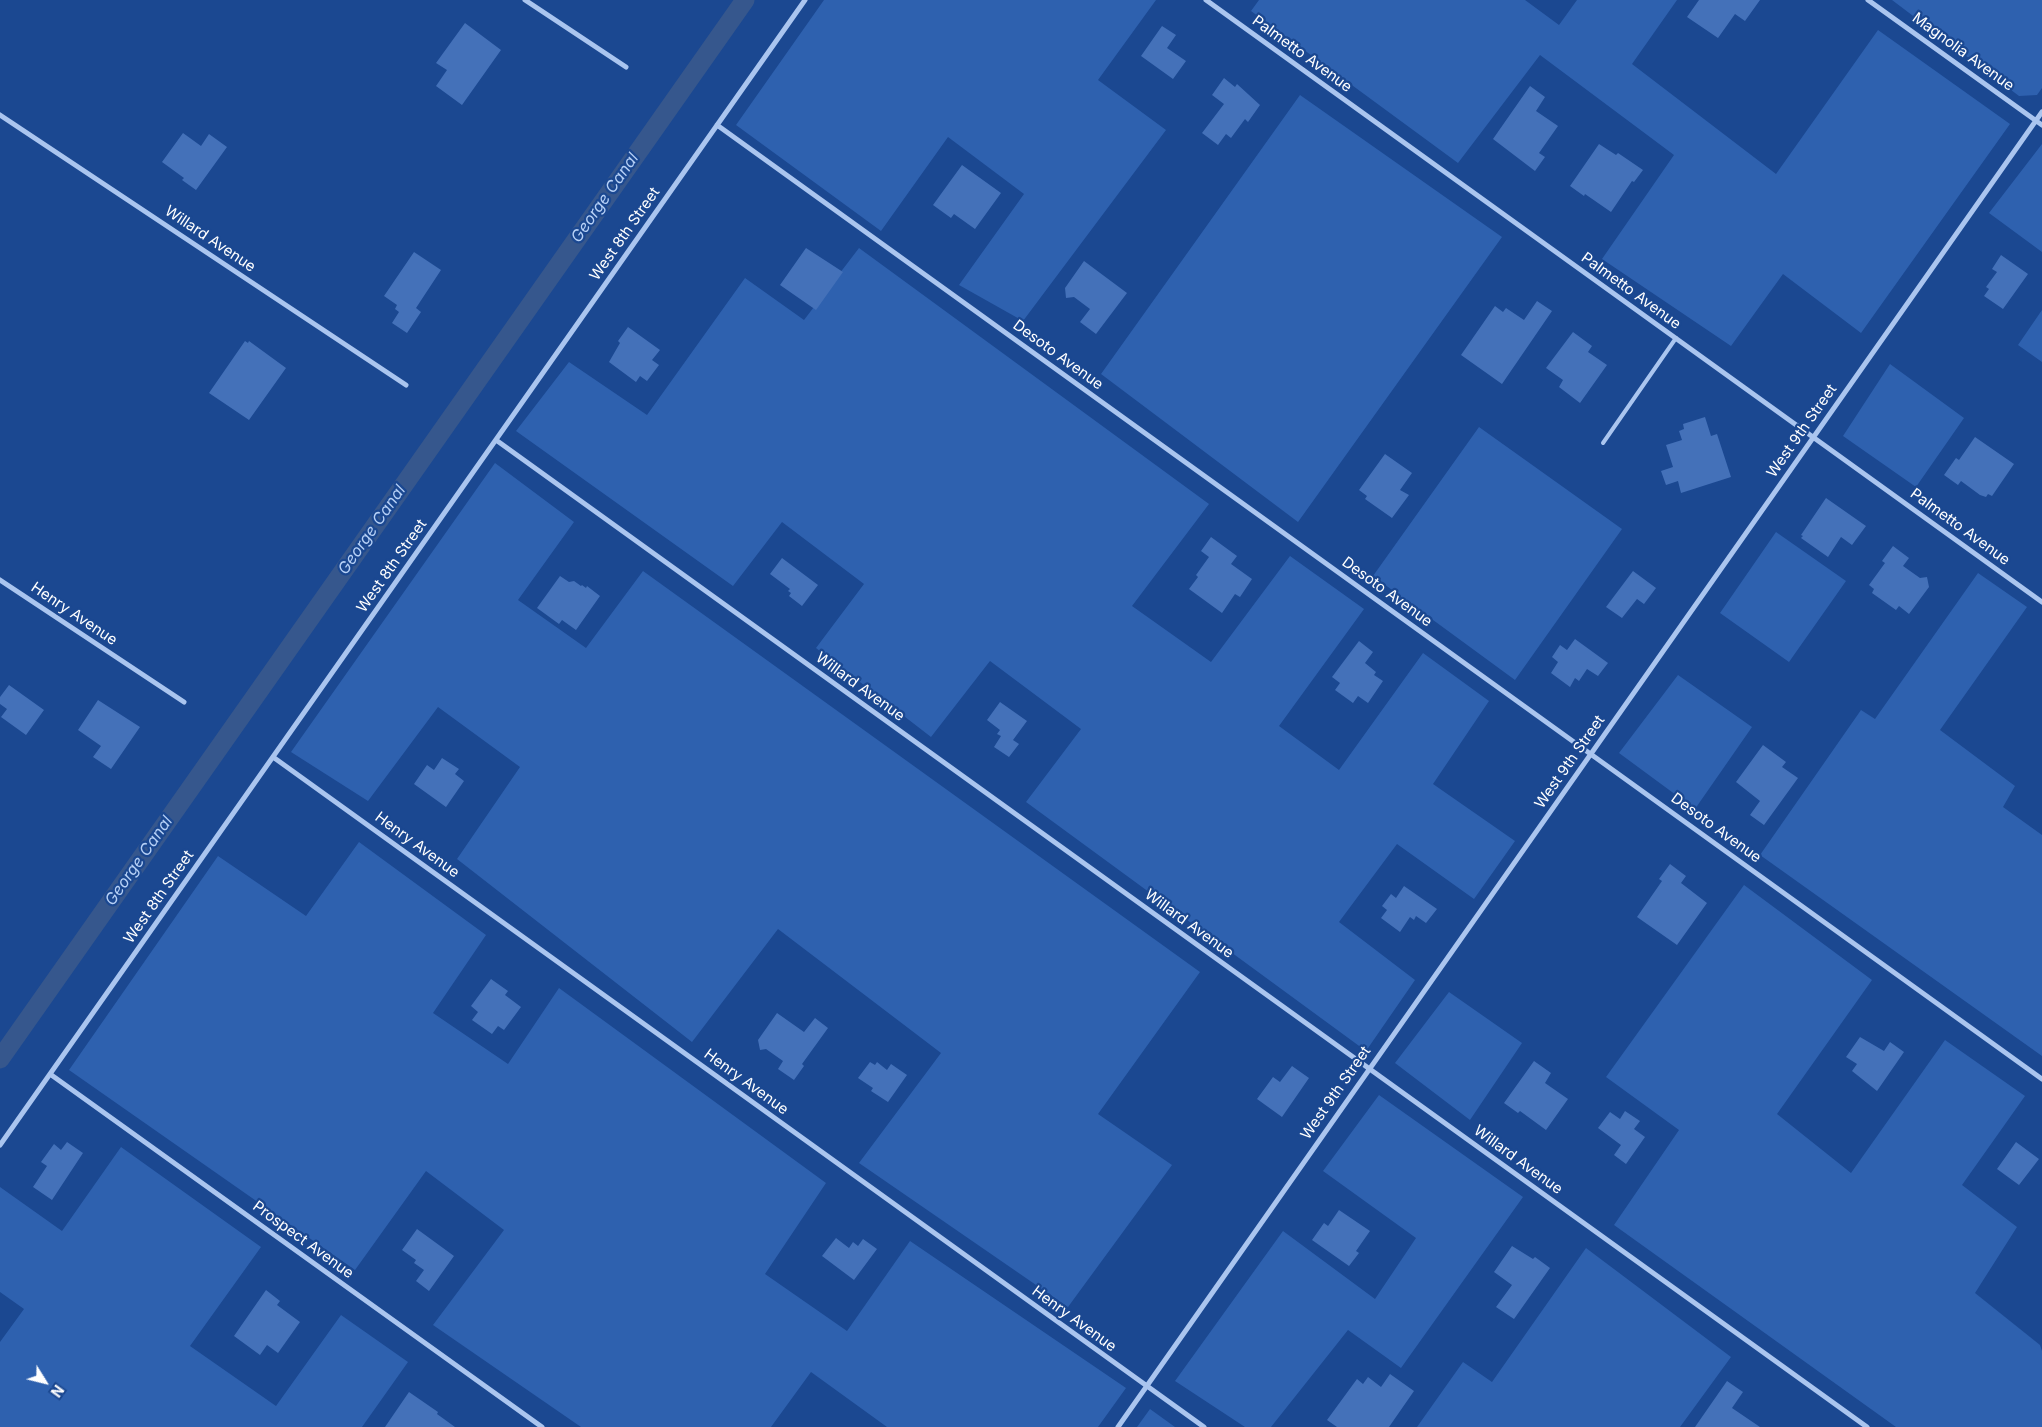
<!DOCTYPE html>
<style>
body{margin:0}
#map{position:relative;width:2042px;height:1427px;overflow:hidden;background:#1b4891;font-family:Inter,sans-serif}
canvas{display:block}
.north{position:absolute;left:20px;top:1357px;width:50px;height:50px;-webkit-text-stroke:4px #1b4891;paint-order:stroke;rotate:126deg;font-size:14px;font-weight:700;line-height:20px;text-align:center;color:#fff}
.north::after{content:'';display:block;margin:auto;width:18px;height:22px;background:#fff;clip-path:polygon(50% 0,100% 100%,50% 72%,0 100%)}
</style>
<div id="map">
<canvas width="2042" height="1427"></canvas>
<div class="north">N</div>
</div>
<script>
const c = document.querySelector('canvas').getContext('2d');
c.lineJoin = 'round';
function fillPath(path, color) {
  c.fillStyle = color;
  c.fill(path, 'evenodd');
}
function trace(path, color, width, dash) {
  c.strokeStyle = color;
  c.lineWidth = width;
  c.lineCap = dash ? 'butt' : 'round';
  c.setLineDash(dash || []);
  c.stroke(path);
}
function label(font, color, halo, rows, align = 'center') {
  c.font = font + ' Inter,sans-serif';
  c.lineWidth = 4.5;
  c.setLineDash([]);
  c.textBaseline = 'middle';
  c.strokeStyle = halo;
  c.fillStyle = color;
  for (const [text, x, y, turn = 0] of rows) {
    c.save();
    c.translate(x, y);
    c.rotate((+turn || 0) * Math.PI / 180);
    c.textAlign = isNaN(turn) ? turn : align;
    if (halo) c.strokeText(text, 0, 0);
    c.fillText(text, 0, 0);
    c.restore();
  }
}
fillPath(new Path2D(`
 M824,0H1156L1098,80L1166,130L1023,321L959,285L1024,194L948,137L881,231L736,125Z
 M1259,0H1525L1559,25L1577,0H1677L1632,64L1776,174L1878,30L2010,124L1861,333L1783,274L1731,346L1602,259L1674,155L1540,55L1458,163L1251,11Z
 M1892,0H2042V88L2037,95L2019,96Z
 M1300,95L1502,237L1298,522L1101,374Z
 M2042,144V252L1989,213Z
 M859,248L1209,504L1132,606L1211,662L1290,556L1364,609L1279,726L1339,770L1423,653L1489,701L1433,784L1515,841L1474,899L1397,844L1339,922L1415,980L1366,1051L1026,802L1081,729L990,661L931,737L816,648L864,584L782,522L733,586L516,431L569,362L647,415L745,278L804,320Z
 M2042,310V362L2018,345Z
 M1890,364L1964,418L1916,487L1843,436Z
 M1479,427L1622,529L1515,680L1373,576Z
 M495,463L574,522L518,600L586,648L643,571L1200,972L1098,1114L1172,1165L1068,1307L859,1163L941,1053L778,929L692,1042L457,859L520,767L438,707L368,801L291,752Z
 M1776,532L1846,581L1789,662L1720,613Z
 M1978,573L2027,607L1940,730L2015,786L2003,807L2042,835V1056L1760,855L1861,710L1875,719Z
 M1678,675L1752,727L1695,809L1619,753Z
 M359,842L486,935L433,1013L508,1064L559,988L826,1183L765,1274L847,1331L910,1241L1126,1388L1098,1427H887L811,1372L771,1427H581L433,1325L504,1230L426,1171L355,1270L69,1070L218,856L306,916Z
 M1744,885L1872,980L1777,1114L1851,1173L1945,1040L2025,1096L1962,1185L2017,1227L1975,1293L2040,1345L2042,1351V1427H1896L1614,1225L1679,1130L1606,1077Z
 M1449,992L1522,1043L1470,1120L1395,1063Z
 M1379,1095L1523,1197L1401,1368L1348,1330L1271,1427H1245L1175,1381L1283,1231L1375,1299L1416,1238L1323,1171Z
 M121,1147L261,1247L190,1346L276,1406L341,1315L408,1362L362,1427H0V1342L24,1309L0,1292V1187L62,1231Z
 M1586,1248L1731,1357L1680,1427H1417L1463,1362L1492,1382Z
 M1150,1409L1175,1427H1137Z`), '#2e61af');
trace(new Path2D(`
 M0,1059L745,0`), '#36578d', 19);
fillPath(new Path2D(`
 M1699,0H1760L1745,21L1735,14L1718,38L1687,17Z
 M465,23L501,50L462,105L436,86L447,70L436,63Z
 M1162,26L1176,35L1167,48L1186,61L1173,79L1141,56Z
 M1224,78L1235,87L1237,84L1260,105L1248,122L1245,119L1231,138L1226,134L1218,145L1202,133L1224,104L1212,95Z
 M1530,86L1545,97L1536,111L1558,126L1539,153L1545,157L1535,171L1493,139Z
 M183,133L201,146L209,134L227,147L196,190L182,180L184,178L162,162Z
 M1599,144L1616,155L1618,153L1643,170L1634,182L1632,181L1611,212L1585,194L1584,196L1570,186Z
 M962,165L1001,193L975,229L954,214L951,218L933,205Z
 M806,248L843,272L816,310L780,285Z
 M414,252L441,270L416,308L421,312L407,333L392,323L399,312L395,309L397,305L384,296Z
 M2001,255L2028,274L2003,309L1984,296L1989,289L1986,287L1997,272L1992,269Z
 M1084,261L1127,293L1096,334L1080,322L1090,309L1074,297L1066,298L1065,288Z
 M1537,301L1552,311L1502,384L1461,355L1495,306L1503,312L1506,308L1524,320Z
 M628,327L660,350L652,360L659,365L647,381L640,376L636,382L609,362L620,343L618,341Z
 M1573,332L1592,346L1588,352L1607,365L1580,403L1559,387L1563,380L1546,368Z
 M245,341L248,343L249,341L286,368L249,420L209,393Z
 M1705,417L1711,436L1717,434L1731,477L1681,493L1678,481L1666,485L1661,471L1673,467L1666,445L1682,440L1679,431L1684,429L1683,424Z
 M1975,437L2014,464L1992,496L1988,494L1986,497L1980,495L1961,481L1958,485L1944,475L1956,458L1959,460Z
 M1385,454L1412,473L1400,490L1409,495L1392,518L1365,499L1367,496L1359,490Z
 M1826,498L1866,526L1852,545L1841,537L1828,557L1801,538L1803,536L1801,535Z
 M1211,537L1237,556L1231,564L1252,579L1240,597L1235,594L1222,613L1189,589L1198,577L1196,575L1209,557L1201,551Z
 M1893,546L1909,558L1903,566L1920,578L1927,577L1929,587L1909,614L1899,606L1896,610L1872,593L1874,589L1869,585L1885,563L1882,561Z
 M782,558L818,585L802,606L789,596L791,593L788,591L790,589L770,574Z
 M1633,571L1656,588L1644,604L1637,599L1622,618L1606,607Z
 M560,576L569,582L574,581L581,586L582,585L586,588L587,586L600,596L576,630L562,620L559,624L537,608Z
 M1575,639L1608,663L1598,676L1587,669L1579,681L1575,678L1570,687L1551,673L1558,662L1552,657L1560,645L1567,650Z
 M1359,641L1373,652L1365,663L1376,672L1374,675L1383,681L1368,703L1358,696L1353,703L1335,690L1340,683L1332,677Z
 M9,685L44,710L26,735L1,717L7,709L0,704V697Z
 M98,700L140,727L111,769L93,757L101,746L78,730Z
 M1000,702L1027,721L1013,740L1019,744L1009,757L994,747L1001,736L997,734L1000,730L987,720Z
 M1763,745L1786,762L1782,767L1798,778L1764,825L1750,815L1760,801L1736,782Z
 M442,758L459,769L455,774L464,781L446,807L414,784L427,765L434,770Z
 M1670,864L1686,876L1681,883L1707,903L1677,945L1637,917L1662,881L1659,879Z
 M1404,886L1437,909L1426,923L1416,916L1414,920L1410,917L1400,932L1381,918L1387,910L1382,906L1391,894L1396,898Z
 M491,979L508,991L505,995L521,1007L504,1030L498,1026L492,1034L472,1020L478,1012L471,1006Z
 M777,1013L804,1032L815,1018L828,1028L802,1064L804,1066L794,1080L778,1069L783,1061L766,1049L760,1050L758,1040Z
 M1860,1037L1884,1051L1890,1042L1904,1052L1877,1091L1852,1071L1857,1064L1846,1057Z
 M1534,1061L1551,1073L1545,1083L1568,1099L1546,1130L1520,1111L1518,1113L1504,1103Z
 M870,1062L875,1065L877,1062L887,1070L891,1064L907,1075L888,1102L871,1091L873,1088L858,1078Z
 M1292,1066L1309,1078L1282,1117L1257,1099L1273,1077L1280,1082Z
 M1625,1111L1640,1121L1634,1129L1645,1137L1626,1164L1614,1155L1621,1145L1598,1128L1610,1112L1620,1119Z
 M67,1142L83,1153L52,1200L33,1187L47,1166L41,1162L54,1144L61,1150Z
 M2016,1142L2039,1159L2019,1185L1997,1169Z
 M1339,1210L1370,1231L1356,1251L1359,1253L1349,1266L1312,1240L1324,1223L1328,1226Z
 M417,1229L454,1256L429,1291L416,1281L424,1270L414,1263L416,1260L402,1250Z
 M836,1238L849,1248L853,1242L858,1246L863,1239L877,1249L854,1280L822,1256Z
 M1512,1246L1533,1259L1535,1257L1550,1268L1514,1319L1496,1307L1512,1285L1494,1272Z
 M266,1290L280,1301L277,1305L300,1322L278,1353L267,1345L260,1355L234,1336Z
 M1390,1374L1414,1391L1389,1427H1337L1327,1420L1357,1379L1363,1384L1368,1377L1381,1387Z
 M1727,1381L1743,1392L1732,1408L1760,1427H1695Z
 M409,1392L438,1412L437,1414L455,1427H385Z`), '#4471b9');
trace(new Path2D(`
 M1603,443L1676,338`), '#aac5ef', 4);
trace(new Path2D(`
 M525,0L626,67
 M1206,0L2042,602
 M1868,0L2042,125
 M0,115L406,385
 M717,125L2042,1079
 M496,440L1867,1427
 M0,580L184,702
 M273,757L1204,1427
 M50,1074L542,1427
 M0,1145L805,0
 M1118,1427L2042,112`), '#aac5ef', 5);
label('15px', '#fff', '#1b4891', [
 ["Magnolia Avenue",1963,52,36],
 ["Palmetto Avenue",1302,54,36],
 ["West 8th Street",625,234,-55],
 ["Willard Avenue",210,239,34],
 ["Palmetto Avenue",1631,291,36],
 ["Desoto Avenue",1058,355,36],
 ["West 9th Street",1802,431,-55],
 ["Palmetto Avenue",1960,527,36],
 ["West 8th Street",392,566,-55],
 ["Desoto Avenue",1387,592,36],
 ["Henry Avenue",74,614,34],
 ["Willard Avenue",860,687,36],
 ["West 9th Street",1570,762,-55],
 ["Desoto Avenue",1716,828,36],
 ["Henry Avenue",417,845,36],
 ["West 8th Street",159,897,-55],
 ["Willard Avenue",1189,924,36],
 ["Henry Avenue",746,1082,36],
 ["West 9th Street",1336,1093,-55],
 ["Willard Avenue",1518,1160,36],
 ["Prospect Avenue",303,1240,36],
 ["Henry Avenue",1074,1319,36]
]);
label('italic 16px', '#b6d0f6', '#1b4891', [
 ["George Canal",605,198,-55],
 ["George Canal",372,530,-55],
 ["George Canal",139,861,-55]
]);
</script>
